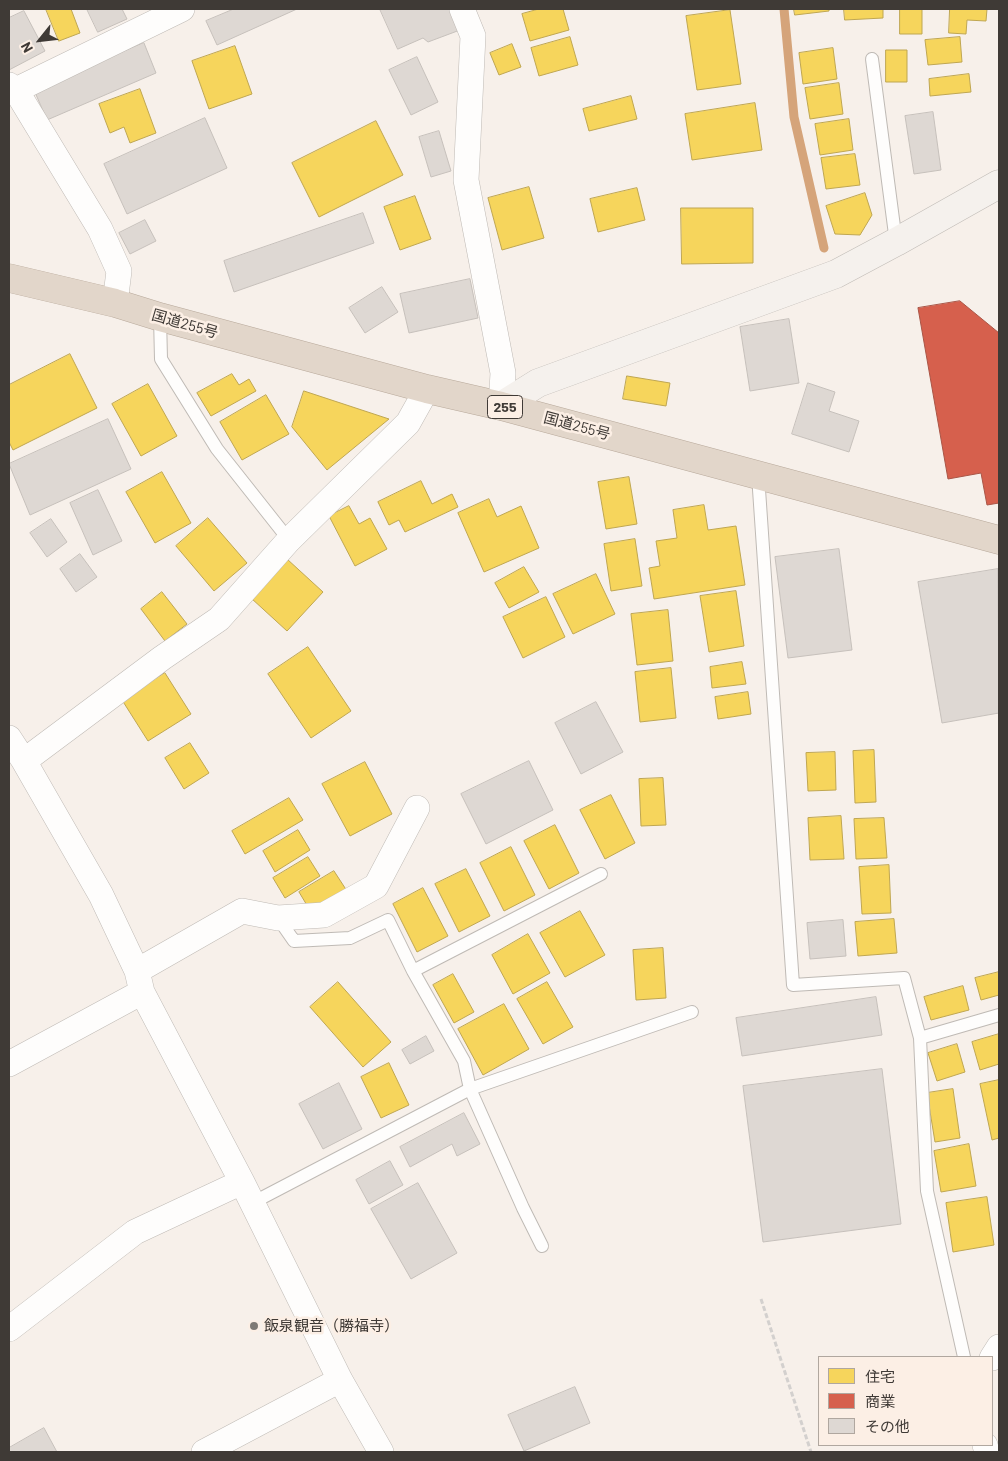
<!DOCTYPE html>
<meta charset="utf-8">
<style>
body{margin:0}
#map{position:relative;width:1008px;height:1461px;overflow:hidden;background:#f7f0ea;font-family:Barlow,"Noto Sans JP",sans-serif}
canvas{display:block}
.frame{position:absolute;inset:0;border:10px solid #3f3a36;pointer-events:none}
.legend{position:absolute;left:818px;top:1356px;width:175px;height:90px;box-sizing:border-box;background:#fcefe5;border:1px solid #b0a79f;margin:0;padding:6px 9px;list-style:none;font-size:15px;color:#3f3a36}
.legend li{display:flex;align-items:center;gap:10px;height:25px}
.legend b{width:25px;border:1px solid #b0a79f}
.north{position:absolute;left:15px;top:15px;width:50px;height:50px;-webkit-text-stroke:4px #fcefe5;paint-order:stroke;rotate:241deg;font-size:14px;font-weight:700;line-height:20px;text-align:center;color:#3f3a36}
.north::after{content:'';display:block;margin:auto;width:18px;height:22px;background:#3f3a36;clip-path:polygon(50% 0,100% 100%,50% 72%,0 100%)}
</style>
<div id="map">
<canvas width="1008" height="1461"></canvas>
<div class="frame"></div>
<ul class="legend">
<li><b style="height:14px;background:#f6d55c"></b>住宅</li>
<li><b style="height:14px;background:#d6604d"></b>商業</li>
<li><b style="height:14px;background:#ded8d3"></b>その他</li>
</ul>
<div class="north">N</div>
</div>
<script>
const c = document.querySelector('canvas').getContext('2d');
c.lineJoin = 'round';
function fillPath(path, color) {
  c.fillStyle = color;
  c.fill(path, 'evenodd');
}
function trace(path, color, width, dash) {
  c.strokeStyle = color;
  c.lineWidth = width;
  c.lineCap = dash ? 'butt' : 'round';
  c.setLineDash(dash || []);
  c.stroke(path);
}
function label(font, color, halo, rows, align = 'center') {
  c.font = font + ' Barlow,"Noto Sans JP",sans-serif';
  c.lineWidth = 5;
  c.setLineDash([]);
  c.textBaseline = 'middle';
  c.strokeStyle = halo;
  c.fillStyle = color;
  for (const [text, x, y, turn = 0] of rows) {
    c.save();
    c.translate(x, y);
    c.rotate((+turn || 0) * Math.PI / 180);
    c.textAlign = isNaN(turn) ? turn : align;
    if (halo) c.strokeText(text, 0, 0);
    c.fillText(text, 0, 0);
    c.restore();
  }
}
const homes = new Path2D(`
 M46,9H71L80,33L59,41Z
 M539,9H563L569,30L530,41L522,14Z
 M794,9H829V11L795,15Z
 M844,9H883V18L845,20Z
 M900,9H922V34H900Z
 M950,9H987L986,21L967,20L966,34L949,33Z
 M730,10L741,84L697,90L686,16Z
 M570,37L578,65L539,76L531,48Z
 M960,37L962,62L928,65L925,40Z
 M512,44L521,67L499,75L490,53Z
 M235,46L252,94L209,109L192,61Z
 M833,48L837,79L803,84L799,53Z
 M886,50H907V82H886Z
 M969,74L971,92L930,96L929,79Z
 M839,83L843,114L810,119L805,88Z
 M140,89L156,133L130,143L124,127L110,133L99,104Z
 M631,96L637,119L589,131L583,109Z
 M755,103L762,150L692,160L685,114Z
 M849,119L853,150L820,155L815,124Z
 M376,121L403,175L319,217L292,163Z
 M855,154L860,185L826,189L821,158Z
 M529,187L544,238L502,250L488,198Z
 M637,188L645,220L598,232L590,199Z
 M865,193L872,215L860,235L835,234L826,206Z
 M415,196L431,239L400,250L384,207Z
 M681,208H753V263L682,264Z
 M70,354L97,408L13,450L9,442V385Z
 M232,374L239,385L249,379L256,391L211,416L197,393Z
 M627,376L670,383L666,406L623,399Z
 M148,384L177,436L141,456L112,404Z
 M304,391L389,419L327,470L292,427Z
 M266,395L289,434L242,460L220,422Z
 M162,472L191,523L155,543L126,492Z
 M629,477L637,524L606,529L598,482Z
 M421,481L432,504L452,494L458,507L405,532L399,520L389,525L378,502Z
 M489,499L497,517L521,506L539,548L484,572L458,513Z
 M704,505L708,530L736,526L745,585L654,599L649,568L660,566L656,541L677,538L673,510Z
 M349,506L359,524L370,518L387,549L355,566L329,516Z
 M208,518L247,563L214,591L176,546Z
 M635,539L642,586L611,591L604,544Z
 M287,559L323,592L287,631L251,598Z
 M524,567L539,592L509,608L495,583Z
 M596,574L615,614L573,634L553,594Z
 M736,591L744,646L709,652L700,596Z
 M162,592L187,624L165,641L141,609Z
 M546,597L565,637L523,658L503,617Z
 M668,610L673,661L637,665L631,614Z
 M308,647L351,711L311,738L268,674Z
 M742,662L746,684L712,688L710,667Z
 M671,668L676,718L640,722L635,672Z
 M165,673L191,714L148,741L122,700Z
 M748,692L751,714L718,719L715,697Z
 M190,743L209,773L184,789L165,758Z
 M874,750L876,802L855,803L853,751Z
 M835,752L836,790L808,791L806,753Z
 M365,762L392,814L350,836L322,784Z
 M663,778L666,825L641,826L639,779Z
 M611,795L635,843L605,859L580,810Z
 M289,798L303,820L245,854L232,831Z
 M841,816L844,859L810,860L808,818Z
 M884,818L887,858L856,859L854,819Z
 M555,825L579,873L549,889L524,841Z
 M298,830L310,850L275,872L263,851Z
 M511,847L535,895L504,911L480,863Z
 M308,857L320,876L285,898L273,878Z
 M889,865L891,913L862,914L859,867Z
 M466,869L490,916L459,932L435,884Z
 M334,871L347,891L311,912L299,892Z
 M423,888L448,936L417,952L393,904Z
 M580,911L605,955L565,977L540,933Z
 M894,919L897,953L858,956L855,922Z
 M528,934L550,973L513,994L492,955Z
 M663,948L666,998L636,1000L633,950Z
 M999,972V995L981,1000L975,978Z
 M453,974L474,1012L454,1023L433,985Z
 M338,982L391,1042L363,1067L310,1007Z
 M547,982L573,1027L543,1044L517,999Z
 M963,986L969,1010L931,1020L924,997Z
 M504,1004L529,1049L483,1075L458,1029Z
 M999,1034V1064L980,1070L972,1042Z
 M957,1044L965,1072L937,1081L928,1053Z
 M389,1063L409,1105L381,1118L361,1077Z
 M999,1080V1138L992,1140L980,1084Z
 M953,1089L960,1138L935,1142L927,1093Z
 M969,1144L976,1186L941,1192L934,1151Z
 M987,1197L994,1245L953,1252L946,1203Z`);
fillPath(homes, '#f6d55c');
trace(homes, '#bfa651', 1);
const shops = new Path2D(`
 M960,301L999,333V503L987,505L981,473L948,479L918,308Z`);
fillPath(shops, '#d6604d');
trace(shops, '#a95546', 1);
trace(new Path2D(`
 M784,9L794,117L824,248`), '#d5a47a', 9);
const building = new Path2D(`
 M87,9H122L127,19L98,32Z
 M234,9H297L217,45L206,21Z
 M380,9H452L460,30L428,42L423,38L398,49Z
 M24,11L45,51L9,70V18Z
 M144,43L156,73L47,120L34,90Z
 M417,57L438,102L411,115L389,70Z
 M933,112L941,170L914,174L905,116Z
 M205,118L227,168L127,214L104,164Z
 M439,131L451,171L431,177L419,137Z
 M363,213L374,243L234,292L224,261Z
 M145,220L156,241L130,254L119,233Z
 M470,279L478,318L409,333L400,294Z
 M382,287L398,312L365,333L349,308Z
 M789,319L799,383L750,391L740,327Z
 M808,383L835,392L829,411L859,421L849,452L792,434Z
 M108,419L131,469L30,515L9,464Z
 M98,490L122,541L93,555L70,503Z
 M51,519L67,542L47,557L30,533Z
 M839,549L852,650L788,658L775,557Z
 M80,554L97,577L76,592L60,569Z
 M998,569L999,713L942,723L918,582Z
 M596,702L623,752L581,774L555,723Z
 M529,761L553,810L486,844L461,794Z
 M843,920L846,956L810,959L807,923Z
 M876,997L882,1035L742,1056L736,1018Z
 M426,1036L434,1051L410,1064L402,1050Z
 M882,1069L901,1224L763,1242L743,1086Z
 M339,1083L362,1129L323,1149L299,1104Z
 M464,1113L480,1144L457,1156L452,1144L410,1167L400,1147Z
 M390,1161L403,1185L369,1204L356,1180Z
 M418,1183L457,1253L411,1279L371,1209Z
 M575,1387L590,1423L524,1451L508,1415Z
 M44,1428L57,1452H9V1448Z`);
fillPath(building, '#ded8d3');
trace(building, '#c6c0bb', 1);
const lane = new Path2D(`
 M872,59L896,242
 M160,317L161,359L217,449L289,540
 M758,475L793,985L904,978L920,1038L927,1191L964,1357
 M278,918L294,941L350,938L388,920L413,971L464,1061L470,1089L523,1208L542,1246
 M413,971L601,874
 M920,1038L999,1015
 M252,1203L470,1089L692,1012`);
const street = new Path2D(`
 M462,9L473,36L466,180L503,373L501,406
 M9,85L20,97L100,229L119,271L115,303
 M14,91L182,9
 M9,738L24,761
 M137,971L242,911L278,918L324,915L376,886L417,808
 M142,992L137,971L101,895L24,761L162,658L219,619L289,540L408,423L427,389
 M9,1064L142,992L242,1182L340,1380L381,1452
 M9,1329L135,1232L242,1182
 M992,1358L999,1347
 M985,1445L987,1452
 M204,1452L340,1380`);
const secondary = new Path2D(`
 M501,406L538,383L836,274L896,242L999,184`);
const highway = new Path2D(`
 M9,278L115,303L160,317L427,389L501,406L999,540`);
trace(lane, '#bfbab5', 14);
trace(street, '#bfbab5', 26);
trace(secondary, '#bfbab5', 29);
trace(highway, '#b8a99b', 29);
trace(new Path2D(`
 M761,1299L811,1452`), '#d3d0ce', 3, [5, 2.5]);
trace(lane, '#fefdfc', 12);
trace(street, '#fefdfc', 25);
trace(secondary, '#f5f1ed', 28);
trace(highway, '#e2d6ca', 28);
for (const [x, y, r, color] of [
 [254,1326,5,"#7f7a75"]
]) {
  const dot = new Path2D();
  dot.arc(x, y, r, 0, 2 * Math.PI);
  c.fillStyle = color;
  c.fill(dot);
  trace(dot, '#fcefe5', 2);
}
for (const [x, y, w] of [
 [505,407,35]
]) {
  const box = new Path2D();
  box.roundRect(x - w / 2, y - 11.5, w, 23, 4);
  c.fillStyle = '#fcefe5';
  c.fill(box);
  trace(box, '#3f3a36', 1);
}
label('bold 14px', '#3f3a36', null, [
 ["255",505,407]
]);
label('15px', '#3f3a36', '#fcefe5', [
 ["国道255号",185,324,16],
 ["国道255号",577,426,15]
]);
label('15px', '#3f3a36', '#fcefe5', [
 ["飯泉観音（勝福寺）",264,1326]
], 'left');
</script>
